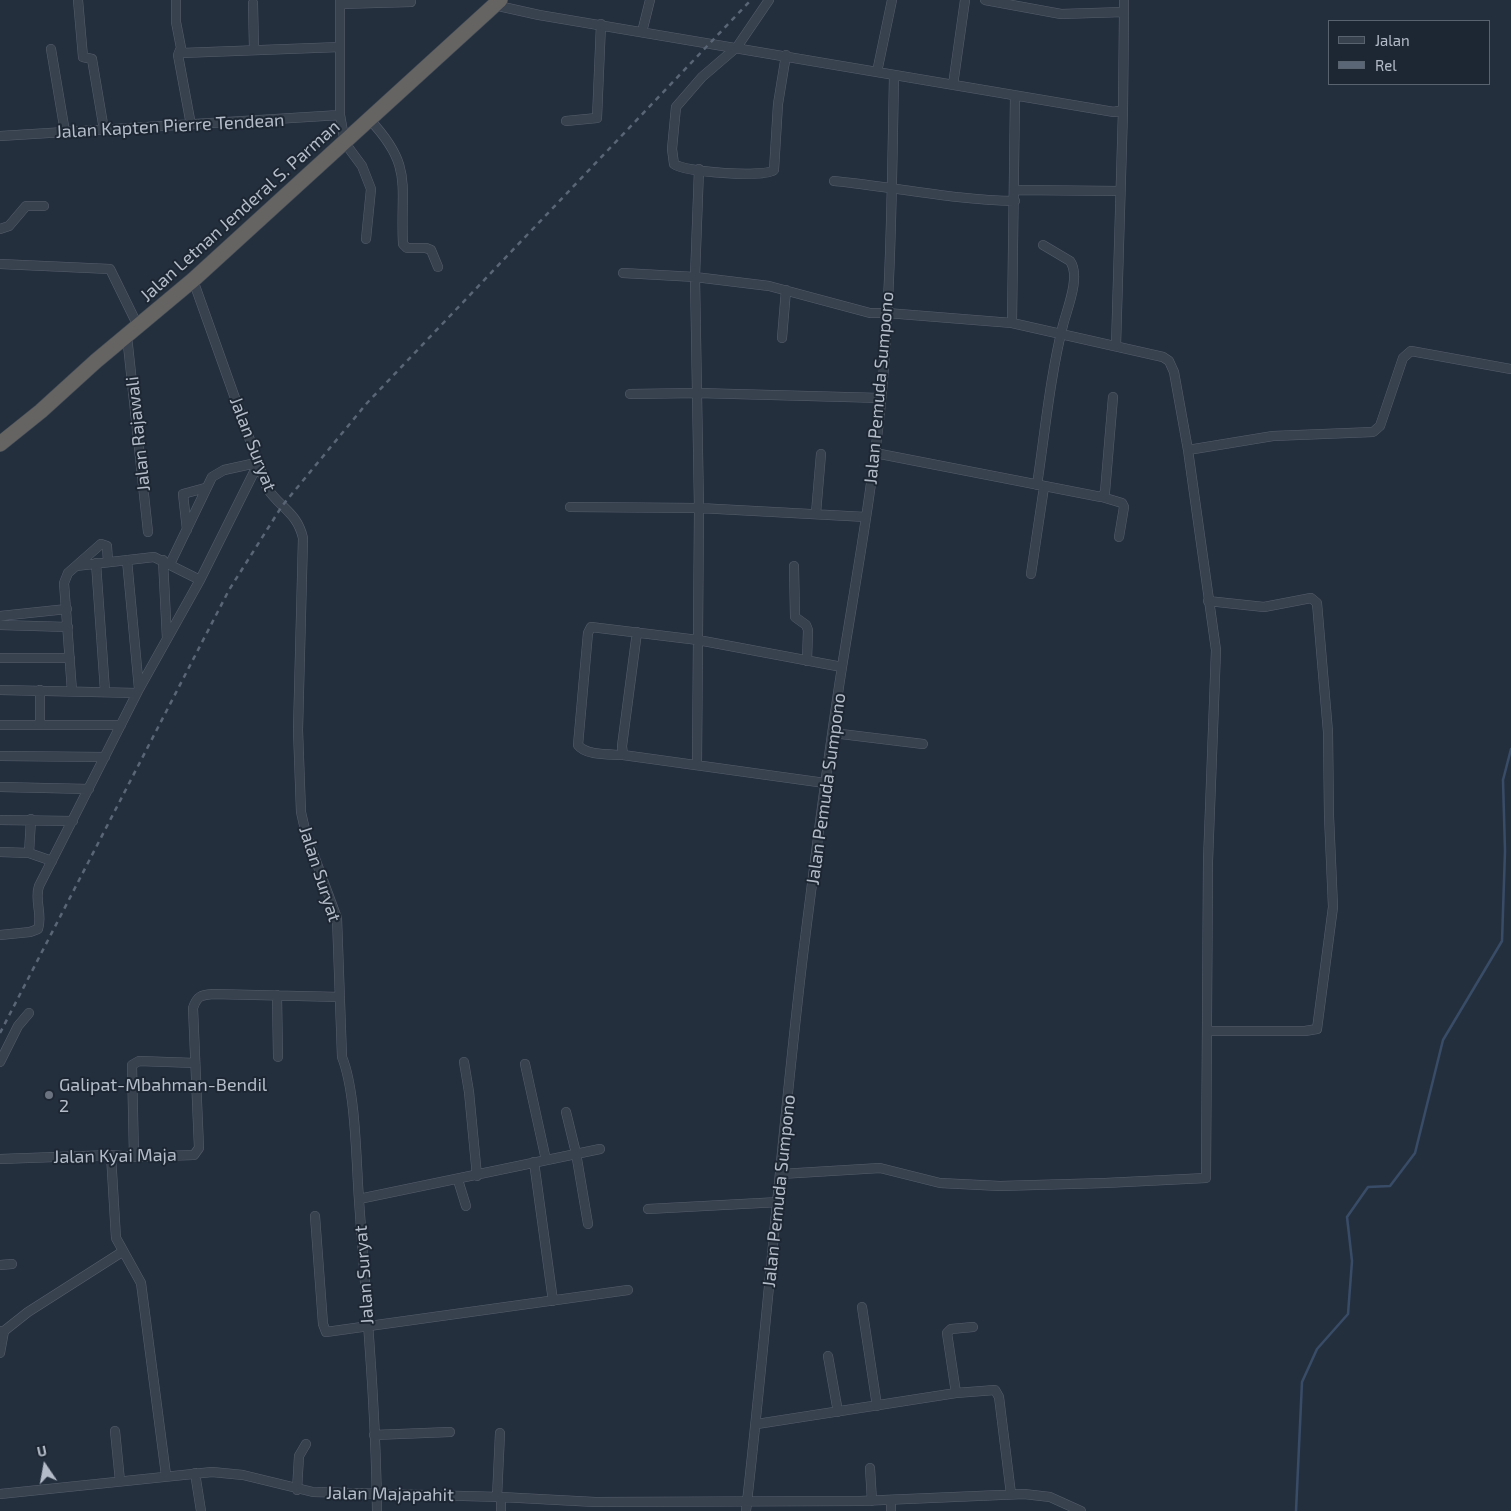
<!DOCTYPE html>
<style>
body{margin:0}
#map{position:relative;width:1511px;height:1511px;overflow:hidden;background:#242f3e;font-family:"Exo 2",sans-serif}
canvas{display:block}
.legend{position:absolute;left:1328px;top:20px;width:162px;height:65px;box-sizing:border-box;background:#1d2633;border:1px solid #59626f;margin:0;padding:6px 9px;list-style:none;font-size:15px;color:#b4bcc9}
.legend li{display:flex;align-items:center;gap:10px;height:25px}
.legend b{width:25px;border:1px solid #59626f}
.north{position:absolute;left:20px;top:1441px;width:50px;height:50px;-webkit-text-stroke:4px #1d2633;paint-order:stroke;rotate:348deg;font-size:14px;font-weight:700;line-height:20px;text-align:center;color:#b4bcc9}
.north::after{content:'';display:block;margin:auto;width:18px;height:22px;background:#b4bcc9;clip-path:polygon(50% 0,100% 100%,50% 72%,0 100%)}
</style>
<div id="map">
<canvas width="1511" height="1511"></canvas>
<ul class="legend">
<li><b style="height:6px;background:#38414e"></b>Jalan</li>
<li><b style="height:6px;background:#5a6575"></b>Rel</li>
</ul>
<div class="north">U</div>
</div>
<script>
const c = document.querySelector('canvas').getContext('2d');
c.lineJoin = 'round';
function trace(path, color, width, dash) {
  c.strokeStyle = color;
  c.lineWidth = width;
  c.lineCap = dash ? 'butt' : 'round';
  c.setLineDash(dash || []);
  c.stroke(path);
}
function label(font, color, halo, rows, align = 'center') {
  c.font = font + ' "Exo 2",sans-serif';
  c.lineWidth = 4;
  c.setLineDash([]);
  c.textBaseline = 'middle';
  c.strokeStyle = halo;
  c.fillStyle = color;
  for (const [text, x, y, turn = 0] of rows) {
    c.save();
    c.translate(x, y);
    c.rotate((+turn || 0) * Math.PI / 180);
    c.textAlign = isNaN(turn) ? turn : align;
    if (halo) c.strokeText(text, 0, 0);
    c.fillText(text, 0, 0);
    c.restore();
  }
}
trace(new Path2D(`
 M1296,1511L1302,1382L1317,1349L1348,1314L1352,1261L1347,1217L1368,1187L1390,1186L1415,1153L1443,1040L1502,941L1505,851L1503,780L1511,749`), '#394c67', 2.5);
const minor = new Path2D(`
 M78,0L83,57L92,59L104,130
 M176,0V22L182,53L340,47
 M340,0V115L345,143L362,166L371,189L366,239
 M769,0L737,47L702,77L676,107L672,149L674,164C685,172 763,178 774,170L778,104L786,55
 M253,3L254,49
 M340,4L411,2
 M494,5L539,15L1114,112L1123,110L1124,12L1061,14L985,0
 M1124,12V0
 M642,32L650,0
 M51,49L65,132
 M180,50L178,55L191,125
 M877,72L892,0
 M953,85L965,0
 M370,120C414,167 400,185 403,244L407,248H426L431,250L438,267
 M566,121L597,118L601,24
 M0,136L340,115
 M834,181C895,187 954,200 1015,201
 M1015,190L1120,191
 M0,229L9,226L26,206H44
 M0,264L110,269L138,326
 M623,273L695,277L769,286L870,313H887L1012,323L1163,357L1169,361L1174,372L1188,450
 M193,280L267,488C280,508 297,512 303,538L298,730L301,812L306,834L337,918L342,1057C356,1092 356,1160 359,1200C366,1303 376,1407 377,1511
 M1012,323L1015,95
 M127,336L148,532
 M782,338L786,290
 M1116,346L1123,110
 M630,394L698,393L881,398
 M875,453L1101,497L1105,492L1113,397
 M1037,485C1045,432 1050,377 1063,325C1067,309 1081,276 1070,261L1043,245
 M1102,497L1122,503L1124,507L1119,537
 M570,507L699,508L866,517
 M816,513L821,454
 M187,530L183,494L205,488
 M127,560L139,689
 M163,560L167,639
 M96,563L105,691
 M170,564L212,477L224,470L256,463
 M76,566L101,544L107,546L108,562
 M794,566L795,617L806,625L808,630L807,661
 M1031,574L1044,487
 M1208,601L1264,607L1311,598L1317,603L1328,732L1329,816L1333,907L1317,1029L1305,1031H1208
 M0,616L67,609
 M0,625L68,627
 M637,632L622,746L623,755L825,783
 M0,658H70
 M0,690L137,693
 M72,691L64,583L68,573L76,566L154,557L200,580
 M40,724V690
 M0,725H121
 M833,733L923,744
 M623,755C611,754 586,756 578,745L588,633L591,627L698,640L842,667
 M0,756L105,757
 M697,765L699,508L695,277L699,169
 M0,787L89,789
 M0,820L73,821
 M0,852L29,853L52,861
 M29,853L31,819
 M0,935L30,932L38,929C43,915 34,900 39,886L139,689L200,580L257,466
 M277,995L278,1057
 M0,1062L18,1026L29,1013
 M464,1062L469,1092L477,1176
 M525,1064L546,1160
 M566,1112L576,1153L588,1224
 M111,1155L116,1238L141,1283L166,1475
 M134,1157L132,1065L139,1061L195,1063
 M0,1159L111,1155L134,1157L194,1155L199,1148L193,1008C197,996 201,995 213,994L340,997
 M534,1162L553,1301
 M781,1174L880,1168L940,1183L1000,1186L1105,1183L1206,1178L1208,861L1216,650L1188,450L1273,436L1373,432L1380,426L1403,358L1411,351L1511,369
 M458,1180L466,1206
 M359,1199L600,1149
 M648,1209L779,1202
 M315,1216L323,1324L326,1332L628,1290
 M0,1265L12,1264
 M862,1307L877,1406
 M0,1331H4L28,1312L122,1252
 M0,1353L4,1331
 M828,1356L838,1412
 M956,1393L947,1333L951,1329L973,1327
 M757,1424L956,1393L995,1390L999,1397L1011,1494
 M115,1431L120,1481
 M374,1435L450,1432
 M870,1468L872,1501
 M195,1473L201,1511
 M297,1490L299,1456L306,1444
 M0,1494L212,1472L243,1475L313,1492L501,1497L595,1502L860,1501L1024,1494L1050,1497L1081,1511
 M497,1497L500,1433
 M501,1497V1511
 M746,1511C767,1326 781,1140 803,955C815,859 827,763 842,667C856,579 872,491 881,402C891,293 892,184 894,75
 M891,1511V1500`);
const trunk = new Path2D(`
 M0,444L41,411L96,361L193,280L500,0`);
trace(minor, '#565f6c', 10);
trace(trunk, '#434c59', 16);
trace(minor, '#38414e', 9);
trace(trunk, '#656462', 15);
trace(new Path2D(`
 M0,1033L229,590L282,506L367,403L751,0`), '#5a6575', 2.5, [5, 5]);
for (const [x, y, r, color] of [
 [49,1095,5,"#6b7280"]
]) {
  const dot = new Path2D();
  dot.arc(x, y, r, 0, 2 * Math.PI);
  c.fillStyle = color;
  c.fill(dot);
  trace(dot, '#1d2633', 2);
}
label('18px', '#b4bcc9', '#1d2633', [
 ["Jalan Kapten Pierre Tendean",170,126,-3],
 ["Jalan Letnan Jenderal S. Parman",240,211,-42],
 ["Jalan Pemuda Sumpono",879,388,-85],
 ["Jalan Rajawali",138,434,-96],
 ["Jalan Suryat",253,444,69],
 ["Jalan Pemuda Sumpono",826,789,-82],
 ["Jalan Suryat",320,874,72],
 ["Jalan Kyai Maja",115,1156,-1],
 ["Jalan Pemuda Sumpono",779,1191,-84],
 ["Jalan Suryat",364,1275,-94],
 ["Jalan Majapahit",390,1494,1]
]);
label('18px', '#b4bcc9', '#1d2633', [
 ["Galipat-Mbahman-Bendil",59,1085],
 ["2",59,1106]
], 'left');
</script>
